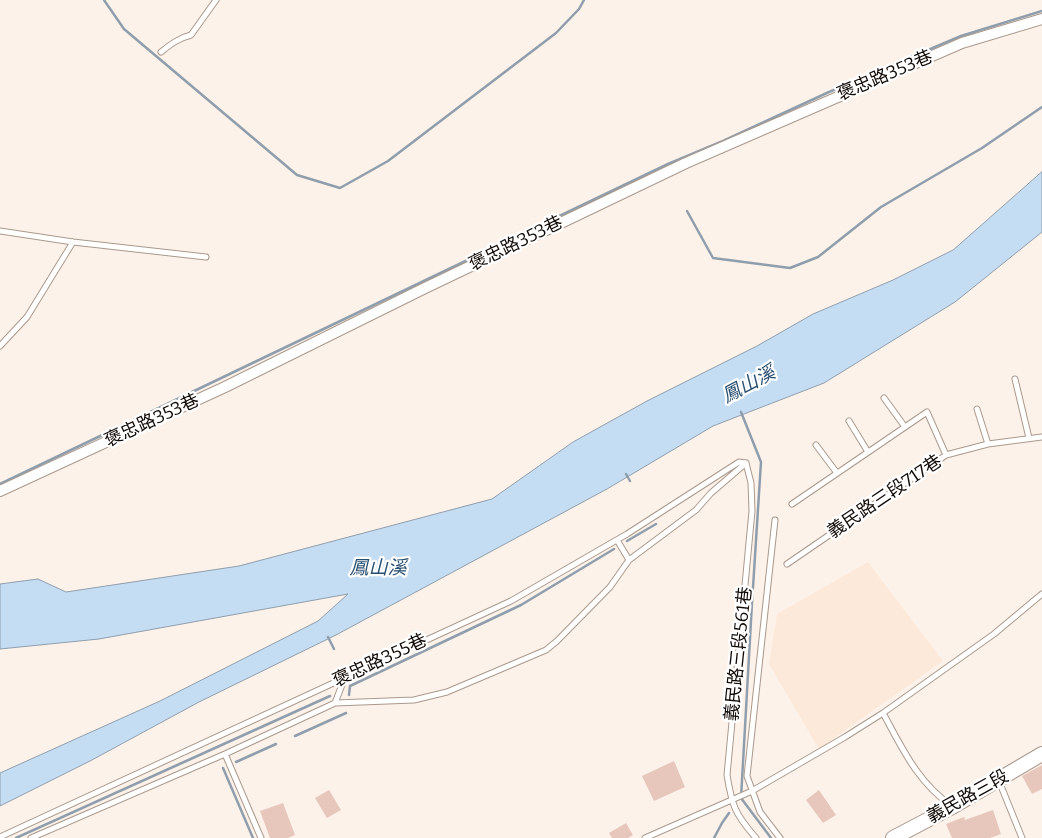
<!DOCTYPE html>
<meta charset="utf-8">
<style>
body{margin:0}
canvas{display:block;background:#fdf2e9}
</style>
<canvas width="1042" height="838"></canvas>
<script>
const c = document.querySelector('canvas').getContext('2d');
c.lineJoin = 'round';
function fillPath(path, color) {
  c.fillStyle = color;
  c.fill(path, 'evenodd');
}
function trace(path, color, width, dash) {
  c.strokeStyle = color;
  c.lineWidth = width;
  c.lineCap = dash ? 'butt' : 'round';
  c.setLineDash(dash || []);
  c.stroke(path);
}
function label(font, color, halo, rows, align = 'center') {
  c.font = font + ' Bitter,"Noto Sans TC",serif';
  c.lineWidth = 4.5;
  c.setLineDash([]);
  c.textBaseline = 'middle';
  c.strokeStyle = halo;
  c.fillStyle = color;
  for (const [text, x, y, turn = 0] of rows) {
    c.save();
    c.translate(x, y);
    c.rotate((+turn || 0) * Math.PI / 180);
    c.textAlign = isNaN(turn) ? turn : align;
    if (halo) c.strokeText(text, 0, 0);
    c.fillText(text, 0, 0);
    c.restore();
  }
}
fillPath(new Path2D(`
 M868,562L943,661L819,749L769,664L777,614Z`), '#fde9da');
const water = new Path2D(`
 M1042,172V232L955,302L824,383L713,426L607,489L336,635L199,702L90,761L0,806V773L160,701L318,621L348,594L99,639L0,649V584L38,579L66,592L239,566L492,499L573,442L647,401L757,346L813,314L893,280L953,250Z`);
fillPath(water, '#c5ddf3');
trace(water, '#8f9eac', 1);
trace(new Path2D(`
 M104,0L124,29L297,175L340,188L388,161L556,33L579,9L584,0
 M687,211L713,258L790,268L818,257L881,207L982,148L1042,107
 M741,412L761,462L752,603L741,798L771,838
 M626,474L630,481
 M0,484L668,164L723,141L829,92L961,36L1042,11
 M627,541L656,524
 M328,637L334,649
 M349,695L350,686L521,605L614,549
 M295,736L346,713
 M236,762L276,744
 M223,768L253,838
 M16,838L330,696
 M714,838L722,823L729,813`), '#8f9eac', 2.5);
fillPath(new Path2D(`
 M674,761L685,787L654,801L642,776Z
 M1042,765V789L1032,794L1022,776Z
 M329,790L341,810L327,818L315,798Z
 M819,790L836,815L823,823L806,800Z
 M283,803L295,835L288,838H270L260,811Z
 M993,810L1001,834L990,838H952L946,824L964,817L965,820Z
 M626,823L633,835L628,838H612L609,833Z`), '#e7c7bc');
const service = new Path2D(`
 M161,52C171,44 179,38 191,35L216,0
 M0,231L73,242L206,257
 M0,346L27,317L73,242
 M1015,379L1029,438
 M884,398L905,427
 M977,409L988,444
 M849,421L868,452
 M816,445L837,473
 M746,463L751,483L752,511L727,775C732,806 735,814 756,838
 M792,504L927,412L946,455
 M775,520L747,776L760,812L780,838
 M617,540L629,560
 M787,564L946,455L988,444L1042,437
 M335,703L345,677
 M883,713C902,748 918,783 952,806
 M225,754L261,838
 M999,781L1022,838
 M0,837L511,601L627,534L739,462L746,463
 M31,838L225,754L335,703L414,700L447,692L546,650L557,641L610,587L629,560L696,510L711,493L746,463
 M645,838L752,791L845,737L883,713L994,634L1042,594`);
const minor = new Path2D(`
 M0,491L225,387L423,289L686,163L962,43L1042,19`);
const secondary = new Path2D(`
 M893,838L952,807L1042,754`);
trace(service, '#aa998c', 7);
trace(minor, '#aa998c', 12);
trace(secondary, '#aa998c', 16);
trace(service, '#fff', 5);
trace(minor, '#fff', 10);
trace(secondary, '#fff', 14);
label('18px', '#110b07', '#fff', [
 ["褒忠路353巷",885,76,-23],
 ["褒忠路353巷",516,244,-26],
 ["褒忠路353巷",152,421,-25],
 ["義民路三段717巷",885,497,-34],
 ["義民路三段561巷",739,654,-84],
 ["褒忠路355巷",380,661,-25],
 ["義民路三段",968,797,-29]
]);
label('italic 19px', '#294f70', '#fff', [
 ["鳳山溪",749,385,-28],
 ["鳳山溪",378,569]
]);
</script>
